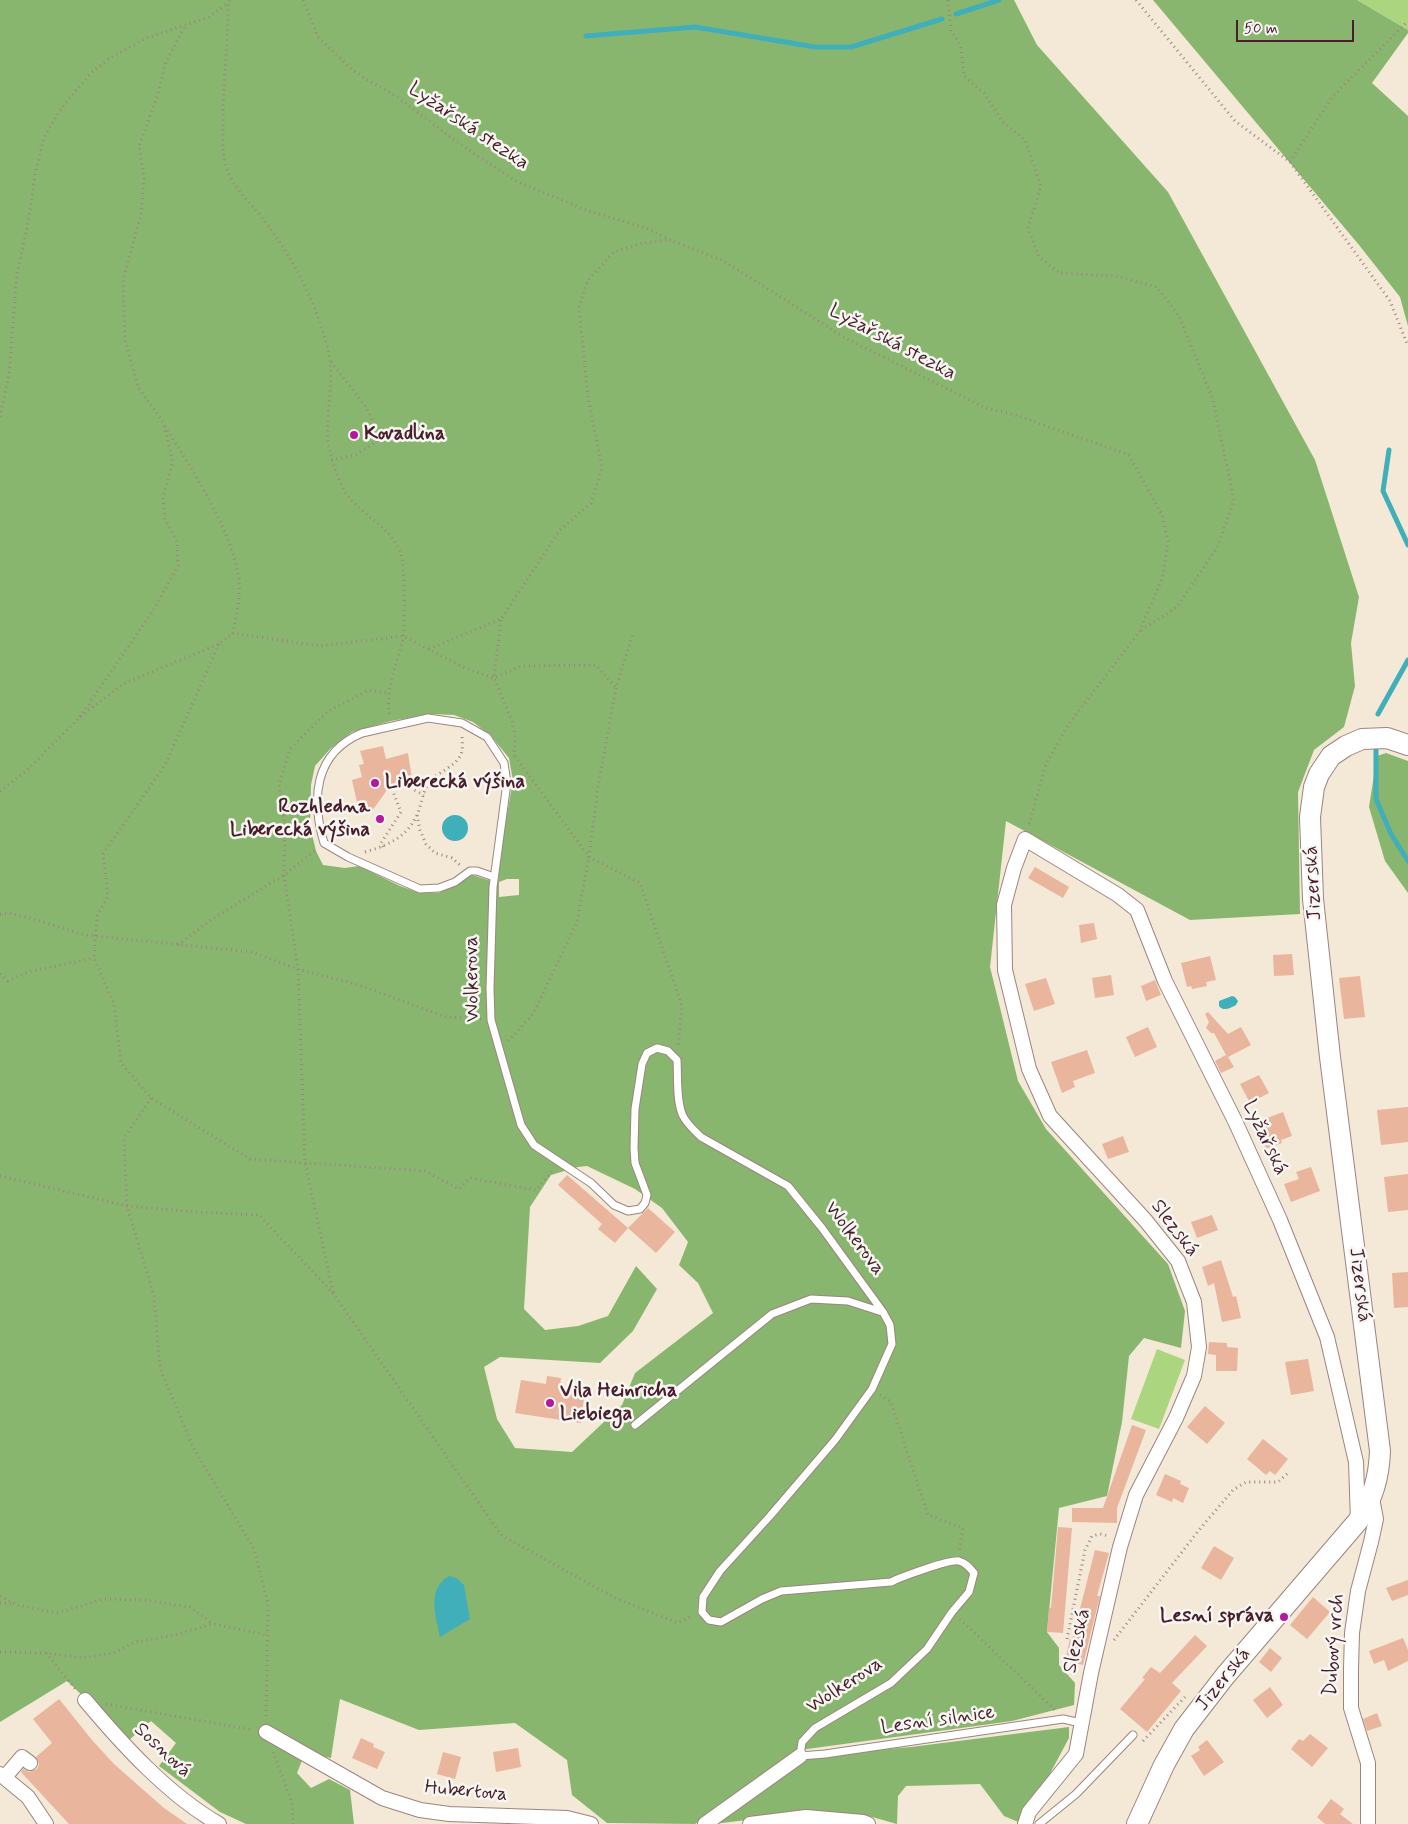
<!DOCTYPE html>
<meta charset="utf-8">
<style>
body{margin:0}
#map{position:relative;width:1408px;height:1824px;overflow:hidden;background:#f3e9d6;font-family:Mynerve,sans-serif}
canvas{display:block}
.scale{position:absolute;left:1236px;top:20px;width:118px;height:22px;box-sizing:border-box;border:2px solid #4a1f2b;border-top:0;padding-left:6px;font-size:15px;line-height:18px;white-space:nowrap;color:#4a1f2b;-webkit-text-stroke:4px #f6f6f2;paint-order:stroke}
</style>
<div id="map">
<canvas width="1408" height="1824"></canvas>
<div class="scale">50 m</div>
</div>
<script>
const c = document.querySelector('canvas').getContext('2d');
c.lineJoin = 'round';
function fillPath(path, color) {
  c.fillStyle = color;
  c.fill(path, 'evenodd');
}
function trace(path, color, width, dash) {
  c.strokeStyle = color;
  c.lineWidth = width;
  c.lineCap = dash ? 'butt' : 'round';
  c.setLineDash(dash || []);
  c.stroke(path);
}
function label(font, color, halo, rows, align = 'center') {
  c.font = font + ' Mynerve,sans-serif';
  c.lineWidth = 5;
  c.setLineDash([]);
  c.textBaseline = 'middle';
  c.strokeStyle = halo;
  c.fillStyle = color;
  for (const [text, x, y, turn = 0] of rows) {
    c.save();
    c.translate(x, y);
    c.rotate((+turn || 0) * Math.PI / 180);
    c.textAlign = isNaN(turn) ? turn : align;
    if (halo) c.strokeText(text, 0, 0);
    c.fillText(text, 0, 0);
    c.restore();
  }
}
fillPath(new Path2D(`
 M1357,0H1408V30Z
 M1157,1349L1185,1360L1159,1429L1131,1419Z`), '#acd580');
fillPath(new Path2D(`
 M0,0H1014L1037,45L1168,192L1315,460L1359,597L1351,643L1355,686L1344,727L1314,750L1298,792L1300,914L1190,920L1006,821L990,967L1018,1081L1046,1129L1168,1264L1185,1311L1181,1348L1144,1338L1129,1356L1122,1422L1107,1496L1059,1508L1047,1632L1059,1648V1665L1075,1683L1074,1705L1012,1721L800,1750L695,1824L607,1823L572,1795L567,1760L515,1723L419,1730L340,1699L331,1758L305,1753L297,1773L311,1788L329,1779L350,1790L354,1824H246L220,1812L159,1766L176,1743L151,1721L129,1740L67,1681L0,1722ZM431,714L454,715L473,722L490,735L509,758L513,781L505,825L498,881L494,882L473,875L465,877L452,887L438,893H420L400,886L359,866L345,868L323,865L316,851L310,826L311,785L315,766L331,748L352,732L391,721ZM507,879H519V895L499,897V882ZM587,1166L635,1189L662,1208L688,1242L679,1265L698,1283L713,1313L635,1373L622,1405L572,1452L515,1448L497,1419L484,1367L500,1357L600,1363L633,1331L657,1289L636,1266L608,1316L578,1326L545,1330L524,1309L530,1207L551,1175L578,1167Z
 M1153,0H1357L1408,30V33L1372,83L1408,116V326L1400,297L1359,245Z
 M1386,753L1408,761V893L1385,861L1369,807L1377,756Z
 M1069,1727V1738L1023,1824L1004,1816L980,1784L906,1786L898,1796L897,1824L865,1815L802,1813L714,1824L802,1760L825,1754L911,1747Z`), '#89b66e');
fillPath(new Path2D(`
 M442 828a13 13 0 1 1 26 0a13 13 0 1 1-26 0Z
 M1232,996L1235,997L1238,1001L1236,1005C1230,1008 1224,1012 1219,1006V1001Z
 M449,1576L457,1578L464,1585L470,1619L440,1637C436,1616 426,1589 449,1576Z`), '#40afba');
trace(new Path2D(`
 M956,14L999,0
 M586,36L695,27L815,47H851L942,19
 M1389,450L1383,491L1408,545
 M1378,714L1408,660
 M1376,746V799L1391,834L1408,861`), '#40afba', 5);
fillPath(new Path2D(`
 M383,746L386,759L408,753L412,779L386,786L387,790L372,811L357,802L352,780L362,777L359,765L364,764L360,751Z
 M1035,867L1069,887L1063,898L1028,878Z
 M1094,923L1097,939L1081,943L1079,925Z
 M1292,954L1294,975L1274,976L1273,955Z
 M1210,956L1216,980L1206,982L1207,986L1192,989L1191,986L1187,987L1181,963Z
 M1111,975L1114,995L1095,998L1092,978Z
 M1360,976L1365,1017L1344,1019L1339,978Z
 M1046,978L1055,1004L1034,1011L1025,984Z
 M1155,980L1161,995L1146,1001L1141,986Z
 M1208,1012L1228,1034L1241,1027L1251,1045L1228,1057L1234,1067L1221,1073L1215,1061L1226,1055L1214,1033H1211L1206,1028L1209,1022L1205,1014Z
 M1148,1027L1157,1047L1135,1057L1126,1037Z
 M1087,1050L1095,1073L1073,1081L1075,1087L1062,1093L1051,1062Z
 M1259,1075L1269,1093L1250,1103L1240,1084Z
 M1408,1107V1142L1381,1145L1377,1110Z
 M1283,1112L1292,1136L1281,1140L1282,1143L1266,1149L1256,1125L1261,1123L1259,1121Z
 M1123,1136L1129,1152L1108,1159L1102,1144Z
 M1311,1167L1320,1191L1291,1202L1284,1184L1299,1179L1296,1172Z
 M1408,1174V1210L1388,1212L1384,1177Z
 M567,1175L628,1228L615,1243L598,1229L602,1224L558,1185Z
 M648,1208L675,1232L656,1253L628,1228Z
 M1212,1215L1218,1230L1197,1238L1191,1222Z
 M1221,1260L1233,1297L1236,1296L1241,1318L1222,1322L1214,1283L1208,1286L1202,1267Z
 M1408,1272V1307L1394,1308L1392,1273Z
 M1209,1342L1227,1343V1347L1238,1348L1237,1371H1216V1355L1208,1354Z
 M1308,1359L1314,1391L1291,1395L1285,1362Z
 M547,1376L561,1378L560,1386L585,1390L581,1423L515,1413L521,1380L546,1384Z
 M1205,1406L1225,1423L1207,1444L1187,1427Z
 M1132,1425L1146,1430L1117,1508V1523L1072,1522V1508H1103Z
 M1263,1439L1288,1459L1275,1475L1270,1471L1266,1475L1247,1459Z
 M1165,1474L1181,1481L1180,1484L1189,1488L1183,1503L1173,1498L1172,1502L1156,1495Z
 M1058,1527L1072,1528L1063,1633L1047,1632L1049,1607L1051,1608Z
 M1214,1546L1234,1558L1221,1580L1201,1568Z
 M1095,1550L1109,1553L1097,1596H1100L1083,1665L1065,1661L1070,1639L1072,1640Z
 M1408,1580V1595L1392,1601L1386,1588Z
 M1313,1597L1330,1612L1307,1639L1290,1625Z
 M1195,1635L1207,1646L1172,1683L1181,1691L1147,1732L1120,1709L1145,1679L1142,1678L1151,1667L1160,1673Z
 M1403,1638L1408,1650V1661L1388,1671L1384,1660L1374,1664L1369,1651Z
 M1270,1648L1282,1658L1271,1672L1259,1662Z
 M1270,1687L1283,1705L1267,1718L1253,1700Z
 M59,1699L92,1740L114,1764L164,1808L187,1824H69L21,1772L23,1769L29,1772L37,1769L39,1764L36,1757L52,1743L33,1719Z
 M1377,1713L1382,1726L1367,1731L1363,1719Z
 M1310,1734L1328,1748L1312,1767L1291,1749L1299,1739L1303,1741Z
 M361,1738L374,1744L373,1747L385,1752L377,1769L352,1758Z
 M1207,1740L1224,1762L1204,1776L1191,1756L1200,1750L1198,1747Z
 M518,1748L521,1767L496,1772L493,1752Z
 M443,1752L461,1757L455,1779L437,1774Z
 M1331,1799L1344,1809L1340,1814L1353,1824H1325L1317,1817Z`), '#e9b59c');
const lane = new Path2D(`
 M494,877L477,871H470L455,882L439,888L420,889L348,857L324,843C311,799 314,753 362,733L428,718L462,723L487,737L504,763L507,783L493,887L490,989L491,1020L521,1125L534,1145L591,1183L614,1205L628,1211L640,1209L645,1203L647,1195L635,1163L634,1148L635,1109L642,1064L647,1053L657,1048L668,1051L677,1060C678,1075 676,1103 683,1116C687,1124 694,1130 701,1137L788,1186L822,1228L883,1312L890,1325L892,1344L872,1389L835,1440L770,1516L720,1571L703,1597L702,1612L709,1620L721,1622L762,1599L781,1591L891,1582C901,1577 950,1559 959,1561C966,1563 970,1568 974,1573L969,1592L952,1612L927,1649L891,1683L815,1728L802,1742L800,1756L825,1754L1063,1719L1081,1723
 M635,1425L772,1314L811,1299L848,1301L882,1312
 M1039,1824L1076,1794L1133,1735`);
const street = new Path2D(`
 M85,1700C122,1744 168,1795 219,1824
 M266,1732L382,1798L420,1810L449,1814L567,1818L591,1824
 M0,1774L28,1797L46,1824
 M5,1777L22,1757L30,1763
 M705,1824L800,1756
 M750,1824L806,1817L863,1822L868,1824
 M1025,1824L1029,1812L1076,1754L1091,1673L1120,1547L1136,1495L1176,1418L1194,1376L1199,1347L1194,1302L1178,1261L1146,1221L1050,1116L1029,1069L1005,970L1004,905L1014,868L1025,839L1118,895L1137,910L1165,981L1235,1121L1280,1220L1327,1337L1356,1462L1358,1521
 M1368,1824V1763L1351,1708V1669L1352,1633L1358,1591L1371,1542L1376,1519L1372,1498`);
const secondary = new Path2D(`
 M1137,1824L1164,1765L1184,1729L1225,1676L1358,1521C1373,1498 1379,1478 1380,1451L1330,1057L1313,899L1310,817L1314,787L1319,774L1331,756L1346,746L1362,739L1387,738L1408,745`);
trace(lane, '#9e8480', 9);
trace(street, '#9e8480', 16);
trace(secondary, '#9e8480', 22);
trace(new Path2D(`
 M230,0L228,4C228,44 223,84 223,124C223,137 222,150 225,163C231,186 250,202 264,220C290,254 310,291 323,332C326,342 330,353 330,362C333,388 326,414 328,440C330,456 335,470 341,484C354,514 390,523 401,554C405,566 405,625 403,639C397,665 384,691 390,718
 M303,0L318,37L356,73L396,96L464,147L516,181L586,210L646,228L670,240L722,260L847,339L986,408L1015,415L1129,455L1162,515L1168,541L1163,577L1139,632L1068,725L1046,764L1029,825
 M948,0L951,30L961,47L964,76L984,93L1002,121L1025,140L1041,186L1028,228L1039,257L1060,273L1115,276L1157,287L1179,316L1213,400L1234,500L1218,546L1177,607L1140,631
 M1136,0L1235,121L1290,162L1390,301L1408,346
 M1290,162L1332,97L1408,21
 M331,362L367,408L380,439L356,455L331,460
 M0,417L9,374L17,274L28,223L35,174L44,137L59,112L73,94L93,71L110,58L144,39L209,17L227,4
 M165,426C192,470 231,528 239,579C241,596 236,616 233,633L320,646L403,636L465,668L494,678L521,666L596,665L616,688
 M501,620L494,678L512,721L515,736L514,756
 M219,644L165,765L103,854L108,896L97,916L94,958L114,1004L121,1063L151,1098L250,1159L425,1171L459,1189L470,1178L536,1190L553,1170
 M429,649L501,619L560,530L591,503L602,467L588,398L579,306L588,280L614,252L642,243L669,240
 M80,717L154,609L178,566L177,542L165,519L163,497L173,462L163,422L138,387L125,339L123,280L141,214L144,177L139,146L157,97L166,62L186,24
 M515,756L589,857L640,883L682,1006L678,1047
 M0,791L25,772L80,717L123,684L219,644L233,633
 M417,815L420,830L426,844L435,853L452,858L461,866
 M383,847L381,843L401,812L392,789L406,786L424,795
 M365,852C388,845 406,838 417,815C421,806 422,795 427,786C436,770 458,768 462,751C463,746 462,740 462,735
 M0,914L9,913L30,918L85,935L252,952L298,969L359,985L446,1017L481,1019
 M178,945L211,920L284,875L316,850
 M0,974L8,981L28,972L94,958
 M508,1041L533,1014L577,922L589,857L598,787L616,688L633,633
 M151,1098L124,1138L127,1206L154,1296L160,1369L194,1449L254,1549L268,1603L266,1719
 M0,1176L127,1206L198,1212L259,1215L333,1293L501,1535L617,1599L678,1623L692,1616
 M333,1292L305,1162L298,969L284,875L285,826L279,785L290,749L327,712L369,690L389,693
 M880,1395L891,1402L928,1515L963,1528L959,1552
 M0,1596L17,1605L57,1613L104,1599L144,1600L190,1607L212,1623
 M0,1603L14,1604
 M960,1619L1055,1710
 M1067,1639L1085,1550L1092,1536L1100,1534L1109,1536
 M1114,1640L1199,1530L1233,1490L1246,1482H1278L1288,1473
 M0,1652L46,1653L83,1658L113,1653L135,1642L170,1636L213,1624L268,1635
 M46,1653L77,1691
 M106,1704L253,1730
 M1143,1741L1185,1697
 M273,1752L292,1803L293,1824`), '#9e8480', 3, [1, 4]);
trace(lane, '#fff', 7);
trace(street, '#fff', 14);
trace(secondary, '#fff', 20);
for (const [x, y, r, color] of [
 [354,435,5,"#b5179e"],
 [375,783,5,"#b5179e"],
 [380,819,5,"#b5179e"],
 [550,1403,5,"#b5179e"],
 [1284,1617,5,"#b5179e"]
]) {
  const dot = new Path2D();
  dot.arc(x, y, r, 0, 2 * Math.PI);
  c.fillStyle = color;
  c.fill(dot);
  trace(dot, '#f6f6f2', 2);
}
label('20px', '#4a1f2b', '#f6f6f2', [
 ["Lyžařská stezka",468,127,34],
 ["Lyžařská stezka",892,343,28],
 ["Jizerská",1314,883,-93],
 ["Wolkerova",473,979,-91],
 ["Lyžařská",1264,1138,65],
 ["Slezská",1174,1229,53],
 ["Wolkerova",854,1239,53],
 ["Jizerská",1359,1285,83],
 ["Slezská",1078,1641,-77],
 ["Dubový vrch",1335,1645,-86],
 ["Jizerská",1224,1680,-51],
 ["Wolkerova",845,1686,-33],
 ["Lesní silnice",938,1721,-8],
 ["Sosnová",162,1751,43],
 ["Hubertova",466,1792,5]
]);
label('bold 20px', '#4a1f2b', '#f6f6f2', [
 ["Kovadlina",364,435],
 ["Liberecká výšina",385,783],
 ["Rozhledna",370,808,"right"],
 ["Liberecká výšina",370,831,"right"],
 ["Vila Heinricha",560,1392],
 ["Liebiega",560,1415],
 ["Lesní správa",1274,1617,"right"]
], 'left');
</script>
